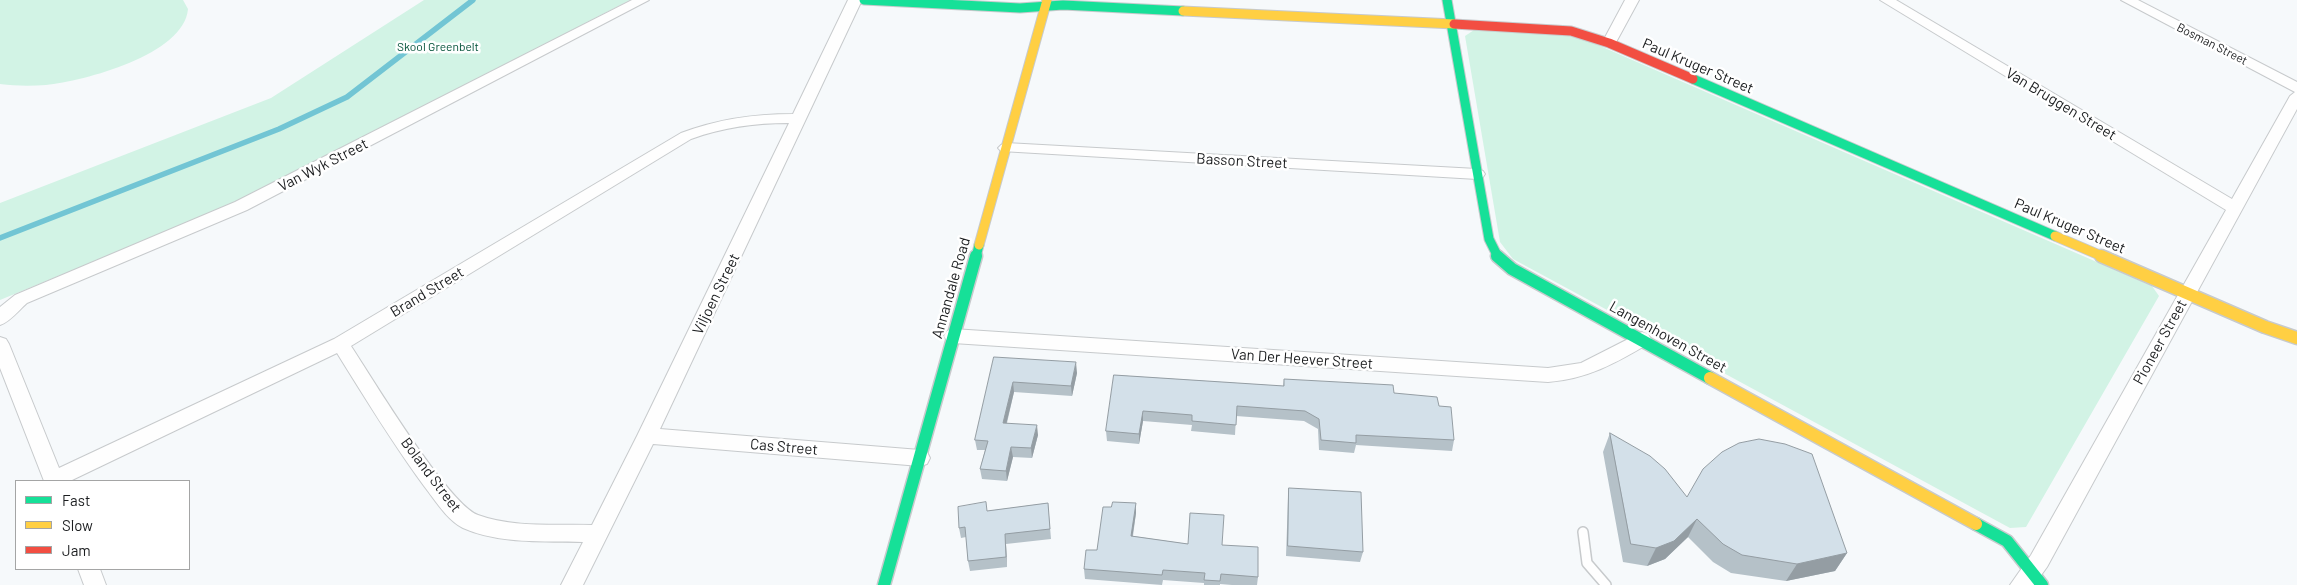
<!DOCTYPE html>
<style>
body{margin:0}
#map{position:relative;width:2297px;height:585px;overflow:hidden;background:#f6f9fb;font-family:Barlow,sans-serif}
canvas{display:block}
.legend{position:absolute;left:15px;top:480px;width:175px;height:90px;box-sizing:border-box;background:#fff;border:1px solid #a4a5a5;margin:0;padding:6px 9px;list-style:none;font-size:15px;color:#1b1d1f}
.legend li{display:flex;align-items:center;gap:10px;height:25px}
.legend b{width:25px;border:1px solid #a4a5a5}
</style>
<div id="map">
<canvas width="2297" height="585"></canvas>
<ul class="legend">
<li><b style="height:6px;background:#16e098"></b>Fast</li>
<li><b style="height:6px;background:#ffcf43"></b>Slow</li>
<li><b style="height:6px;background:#f24e42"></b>Jam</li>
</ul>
</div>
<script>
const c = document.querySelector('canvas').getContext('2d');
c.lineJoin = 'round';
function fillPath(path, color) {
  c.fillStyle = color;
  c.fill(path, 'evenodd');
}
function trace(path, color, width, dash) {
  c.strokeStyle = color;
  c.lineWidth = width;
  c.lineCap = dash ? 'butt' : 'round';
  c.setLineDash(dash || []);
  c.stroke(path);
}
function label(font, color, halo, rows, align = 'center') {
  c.font = font + ' Barlow,sans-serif';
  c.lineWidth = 5;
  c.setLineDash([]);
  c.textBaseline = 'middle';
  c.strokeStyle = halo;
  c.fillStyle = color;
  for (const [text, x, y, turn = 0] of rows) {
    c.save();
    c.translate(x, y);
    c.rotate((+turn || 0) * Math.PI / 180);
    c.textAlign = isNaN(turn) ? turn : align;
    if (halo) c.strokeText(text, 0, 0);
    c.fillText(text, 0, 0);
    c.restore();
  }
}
fillPath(new Path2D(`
 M0,0H183L188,9C184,55 84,81 46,85C31,86 15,86 0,84Z
 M424,0H630L286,178L202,217L0,300V203L271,98Z
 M1474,30L1562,34L1591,42L2152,286L2159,296L2026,527L2010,528L1513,259L1500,242L1465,36Z`), '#d2f3e5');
trace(new Path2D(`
 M0,238L279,129L347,97L473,0`), '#72c5d4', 5.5);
const lane = new Path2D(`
 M1583,532L1587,563L1606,585`);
const street = new Path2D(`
 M632,0H649L247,210L27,303C19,310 10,322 0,325V307L15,295L235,202Z
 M848,0H862L660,429L920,450L927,452L930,458L927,464L920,466L653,444L583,585H561L583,542C544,541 499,544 463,528C447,520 435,500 424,486C393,444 365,398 337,353L70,481H44L0,368V337L6,339L9,344L59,468L334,339L681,133C718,119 754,114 793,114ZM789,123L637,436L592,525C555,524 513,528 478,515C448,504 372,378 351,346L691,139C724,127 755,123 789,123Z
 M1625,0H1639L1614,46H1604L1602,43Z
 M1880,0H1896L2232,199L2290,96L2295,92L2121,0H2138L2297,82V109L2047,567L2034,585H2010L2031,555L2226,210Z
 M1006,143L1477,169L1483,171L1485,174L1483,177L1477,179L1001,151L998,148L1001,145Z
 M953,329L1548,368L1581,363L1642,332L1648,334L1651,339L1648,344C1616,363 1587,379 1548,382L953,343L947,341L944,336L947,331Z
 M78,569H100L106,585H84Z`);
const fastFar1 = new Path2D(`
 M864,0L1020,8L1063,5L1183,11
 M1447,0L1489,239L1498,257
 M1693,79L2055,236
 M976,257L979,245`);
const fast = new Path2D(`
 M1497,256L1512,269L1710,378
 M1976,524L2007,541L2042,585
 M884,585L976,256`);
const slowFar1 = new Path2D(`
 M1183,11L1454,24
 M2055,236L2104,257
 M979,245L1047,0`);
const slow = new Path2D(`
 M2101,256L2265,327L2297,338
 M1710,378L1976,524`);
const jam = new Path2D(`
 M1454,24L1571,31L1609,43L1693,79`);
trace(lane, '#c7cacc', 12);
trace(street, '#c7cacc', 2);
trace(fastFar1, '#c7cacc', 11);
trace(fast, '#c7cacc', 15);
trace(slowFar1, '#c7cacc', 11);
trace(slow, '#c7cacc', 15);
trace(jam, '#c7cacc', 11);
trace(lane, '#fefefe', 9);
fillPath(street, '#fefefe');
trace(fastFar1, '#16e098', 9);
trace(fast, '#16e098', 12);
trace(slowFar1, '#ffcf43', 9);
trace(slow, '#ffcf43', 12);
trace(jam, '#f24e42', 9);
fillPath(new Path2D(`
 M994,357L1077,373L1072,396L1014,392L1007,423L1038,435L1032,458L1013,457L1007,481L982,479L980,469L985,450H977L975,440Z
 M1114,375L1283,386L1284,379L1394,393L1439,406L1454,440L1452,451L1356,445L1354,453L1319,450L1318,429L1304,421L1236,416L1235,435L1191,431L1192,425L1143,421L1139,444L1107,441L1106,431Z
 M1610,433L1687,497L1847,553L1835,571L1786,581L1731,573L1713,562L1688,537L1665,559L1647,566L1623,562L1603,452Z
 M1289,488L1363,552L1360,562L1286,556L1288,498Z
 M1048,503L1051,539L1006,544L1007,567L970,571L968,561L966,537L961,538L959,528L987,511Z
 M1136,503V513L1133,536L1188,544L1222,545L1258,577L1257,585H1232L1220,584V585H1204V583L1163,580L1162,585L1085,579L1084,569L1097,550L1111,507Z`), '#b5c1c8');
fillPath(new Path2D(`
 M1076,362L1077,373L1072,396L1071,386Z
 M1013,382L1014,392L1004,433L1003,423Z
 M1143,411V421L1139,444V434Z
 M1037,425L1038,435L1032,458L1031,448Z
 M1011,447L1013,457L1007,481L1006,471Z
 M1136,503V513L1131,545V536Z
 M1697,519L1688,537L1665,559L1647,566L1656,548Z
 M1005,534L1006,544L1007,567L1006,557Z
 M1847,553L1835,571L1786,581L1797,564Z`), '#949da3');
const building = new Path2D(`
 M994,357L1076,362L1071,386L1013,382L1003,423L1037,425L1031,448L1011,447L1006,471L980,469L988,441L975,440Z
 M1114,375L1284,386V379L1393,385L1394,393L1437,397L1439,406L1451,407L1454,440L1356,435V443L1321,440L1319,419L1305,411L1237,406L1236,425L1192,421V415L1143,411L1139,434L1106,431Z
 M1610,433L1650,456L1665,469L1687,497L1703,469L1722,452L1739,443L1759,439L1785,444L1812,454L1847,553L1797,564L1742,555L1723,544L1697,519L1674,541L1656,548L1631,544Z
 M1289,488L1361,492L1363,552L1288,546Z
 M986,502L987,511L1048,503L1050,529L1005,534L1006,557L968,561L965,527L959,528L958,507Z
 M1113,502L1136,503L1131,536L1188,544L1190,513L1224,515L1222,545L1258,547V577L1221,574L1220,581L1204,580L1205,573L1163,570L1162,575L1084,569L1086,550H1097L1103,507H1111Z`);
fillPath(building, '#d3e0e9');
trace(building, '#949da3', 1);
label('12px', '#1b1d1f', '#fff', [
 ["Bosman Street",2212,44,27]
]);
label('12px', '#035239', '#fff', [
 ["Skool Greenbelt",438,47]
]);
label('15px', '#1b1d1f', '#fff', [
 ["Paul Kruger Street",1698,66,23],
 ["Van Bruggen Street",2061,104,31],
 ["Basson Street",1242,161,3],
 ["Van Wyk Street",323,165,-27],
 ["Paul Kruger Street",2070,226,23],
 ["Annandale Road",951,288,-74],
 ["Brand Street",427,292,-31],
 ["Viljoen Street",716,294,-64],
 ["Langenhoven Street",1668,337,29],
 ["Pioneer Street",2160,342,-61],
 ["Van Der Heever Street",1302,359,4],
 ["Cas Street",784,447,5],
 ["Boland Street",431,475,53]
]);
</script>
